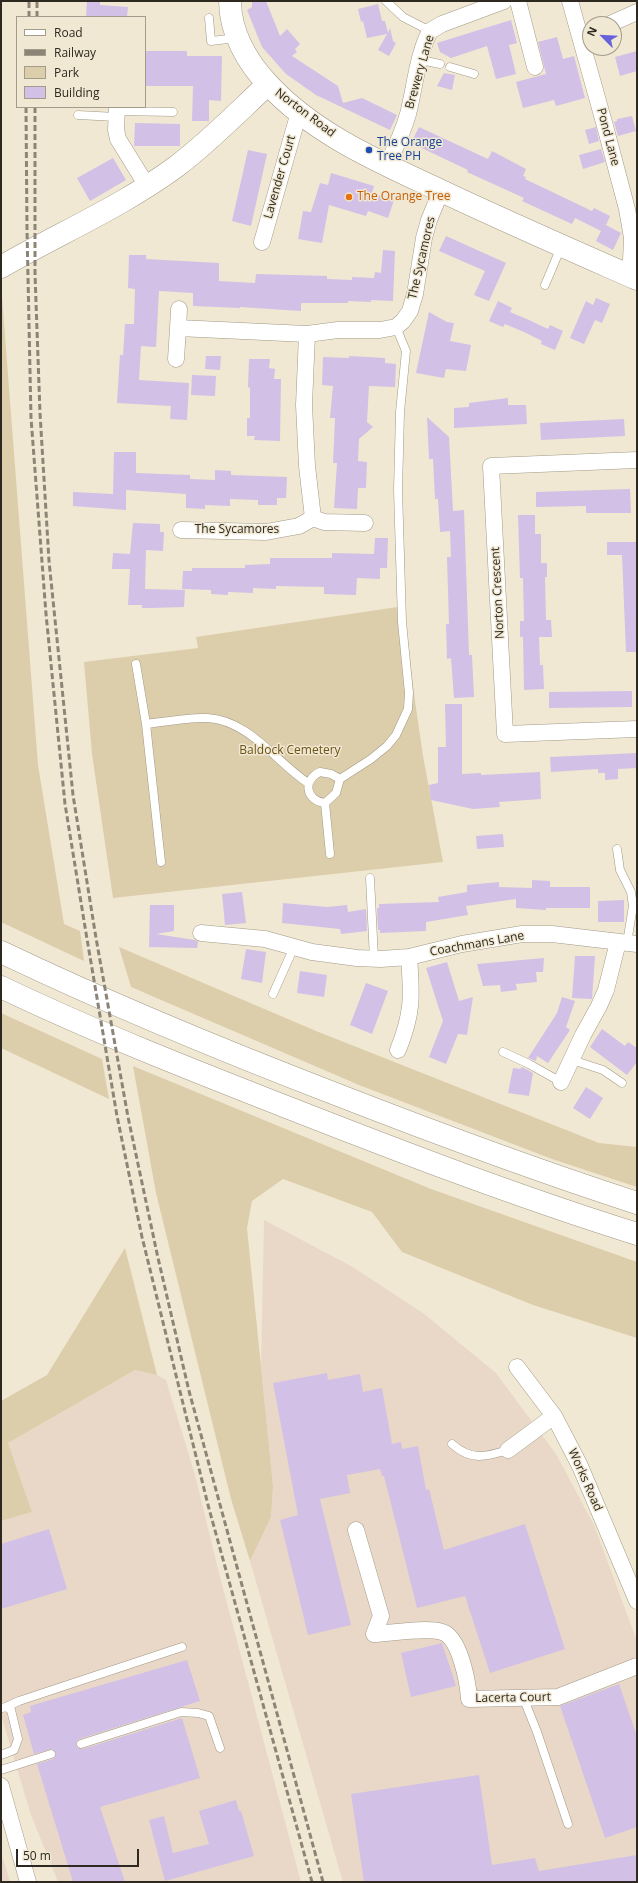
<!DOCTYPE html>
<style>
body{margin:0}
#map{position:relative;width:638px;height:1883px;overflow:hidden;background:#f1e8d3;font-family:"Open Sans",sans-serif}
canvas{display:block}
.frame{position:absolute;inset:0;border:2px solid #2d2921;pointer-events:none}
.legend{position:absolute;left:16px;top:16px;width:130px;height:92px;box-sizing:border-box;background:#f1e8d3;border:1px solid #a39c8c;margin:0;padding:5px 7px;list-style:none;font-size:12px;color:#2d2921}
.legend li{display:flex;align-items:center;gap:8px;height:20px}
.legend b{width:20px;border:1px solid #a39c8c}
.north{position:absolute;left:582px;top:16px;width:40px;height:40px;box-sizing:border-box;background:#f1e8d3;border:1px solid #a39c8c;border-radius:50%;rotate:294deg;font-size:11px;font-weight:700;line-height:16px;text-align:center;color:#2d2921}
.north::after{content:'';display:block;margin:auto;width:14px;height:18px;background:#6761da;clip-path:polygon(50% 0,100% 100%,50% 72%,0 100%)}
.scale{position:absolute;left:16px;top:1849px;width:123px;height:18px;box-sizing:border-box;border:2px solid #2d2921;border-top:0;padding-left:5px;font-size:12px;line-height:14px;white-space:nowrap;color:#2d2921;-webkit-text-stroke:3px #f1e8d3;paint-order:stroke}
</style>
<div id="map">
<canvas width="638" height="1883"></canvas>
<div class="frame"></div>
<ul class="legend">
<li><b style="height:5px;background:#fff"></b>Road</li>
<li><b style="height:5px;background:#8c8577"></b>Railway</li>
<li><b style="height:11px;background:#dccdab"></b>Park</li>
<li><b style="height:11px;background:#d2c0e6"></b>Building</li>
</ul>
<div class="north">N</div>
<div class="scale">50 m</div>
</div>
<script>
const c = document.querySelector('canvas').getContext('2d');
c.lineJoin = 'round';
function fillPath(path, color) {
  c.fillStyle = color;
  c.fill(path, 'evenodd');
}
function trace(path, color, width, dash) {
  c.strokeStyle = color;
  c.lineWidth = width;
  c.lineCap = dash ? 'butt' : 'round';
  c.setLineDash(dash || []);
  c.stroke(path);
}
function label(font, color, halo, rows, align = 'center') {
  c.font = font + ' "Open Sans",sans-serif';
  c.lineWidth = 3;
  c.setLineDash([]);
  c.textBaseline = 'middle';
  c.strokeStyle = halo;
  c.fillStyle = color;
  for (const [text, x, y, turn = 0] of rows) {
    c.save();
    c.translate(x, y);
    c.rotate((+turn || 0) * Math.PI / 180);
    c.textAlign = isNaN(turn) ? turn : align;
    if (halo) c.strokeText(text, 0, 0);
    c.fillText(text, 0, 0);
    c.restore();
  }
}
fillPath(new Path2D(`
 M264,1220L351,1266L423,1313L496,1373L556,1454L594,1525L637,1641V1882H343L250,1561L271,1517L273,1486L261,1367Z
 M135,1370L157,1375L166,1380L195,1475L219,1573L301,1882H58L31,1815L1,1715V1521L32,1512L8,1443Z
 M1,1854L6,1868L10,1882H1Z`), '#e9d8c7');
fillPath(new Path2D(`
 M2,297L38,765L64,924L80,931L84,961L1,922Z
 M404,606L414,694L423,756L443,862L113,898L92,754L84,662L198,648L196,637Z
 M119,947L316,1031L599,1143L637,1147V1187L552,1159L359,1085L131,987Z
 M1,1013L102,1059L109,1099L1,1048Z
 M133,1066L431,1189L637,1262V1338L533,1305L402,1252L372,1212L283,1179L252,1201L247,1228L273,1486L271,1517L250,1561L231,1499L156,1193Z
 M125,1248L157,1375L135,1370L8,1443L32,1512L1,1521V1401L47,1375Z`), '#dccdab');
fillPath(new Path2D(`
 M87,1H100V5L128,7L127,17H86Z
 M252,1H266L280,36L287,29L300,44L295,49L297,52L292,56L338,86L343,103L362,98L397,115L390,130L316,95L286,74L262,47L247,10L252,7Z
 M378,4L382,21H385L388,33L390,28L393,41L396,43L389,56L378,50L387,34L367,38L363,21L361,22L358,9Z
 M511,20L517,43L509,45L516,74L496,79L487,46L451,58L440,52L437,43Z
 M557,37L563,59L574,56L585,98L556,106L554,100L523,108L516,82L546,74L538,42Z
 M145,51H187V56H222L221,101L209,100V121H192L193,86H145Z
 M637,51V71L620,76L615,57Z
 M444,73L455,75L452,90L437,86Z
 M632,116L636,131L618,136L614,122L617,121V119Z
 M135,123L180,124V146H134Z
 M419,127L488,159L492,151L526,169L523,176L526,177L525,179L592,211L594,208L610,216L606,225L621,233L613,250L596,241L601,231L575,218L572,224L522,201L524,198L467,172L468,170L411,143Z
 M596,127L599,141L589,144L585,130Z
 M601,149L605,162L583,169L579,155Z
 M248,150L267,154L251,226L232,221Z
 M113,158L126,180L90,201L77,178Z
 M331,173L374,186L372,193L394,200L388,218L368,211L366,216L329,205L322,243L298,239L303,211L311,212L320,183L328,185Z
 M446,236L506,263L489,301L474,295L485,271L439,251Z
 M383,250L395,251L393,301L371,300V302L348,301V303H301V311L240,307V308L193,306V293L159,291L156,347L141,346L139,380L189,383L187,420L170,419L171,406L117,403L120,355H123L125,324H134L135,289L128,288L129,255H146V259L219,263V281L255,283L256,274L327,276V279L352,280V277L374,278L375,272L381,273Z
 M596,298L610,304L602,323L595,320L584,344L570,338L586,301L593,305Z
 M498,301L512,308L510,312L529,320L548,329L550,325L563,331L555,350L541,344L542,341L524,332L505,324L503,327L489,321Z
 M429,312L447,322L454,323L450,341L471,345L466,371L446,369L444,378L416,373Z
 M206,356H221L220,370L205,369Z
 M349,356L385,358V363L396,364L395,387L369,386L367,422L373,427L359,439L358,461L367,462L366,488H358L357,509L334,508L337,463H333L335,418H330L333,386L322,385L323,357L349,358Z
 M249,359H270L269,368L275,369L274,379H281L280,441L254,440L255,436H247V418H250V388L248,387Z
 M192,375L216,376L215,396L191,395Z
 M508,398V405H526L527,424L454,428V408L469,407V403Z
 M427,417L449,437L453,511L464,510L469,655H472L474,697L454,698L451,658L447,659L446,624H449L447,557H451L450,531L440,532L438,499H435L433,459H429Z
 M624,419L625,436L541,440L540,423Z
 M114,452H136V473L190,475V479L215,480V470L231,471V475L287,477L286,498H277V505H258V500L230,499V506L205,505V509L186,508V494L126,490V510L73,506V492L113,494Z
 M630,489L631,513H586V506L536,507V492Z
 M518,515H535V534H541V563H547V577H545L546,620H551L552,637H539L540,665H543L544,689L524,690L523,637H520V621H524L523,578H520Z
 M133,523L160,524V532H164L163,551L146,550L145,589L185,590L184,607L150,608H142V605H128L130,569H112L113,553L130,554Z
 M375,538H388L387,568H380V579L357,578L356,595L324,594V587L276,586V589L253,588V593L228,592V595L211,594V590L182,589L183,571H192V568H245V565L270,564V558H332V553L374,554Z
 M607,542H637V652H626L622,555H607Z
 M632,691V707L549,708V692Z
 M445,704H462V774L481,773V775L540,772L541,799L499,802L500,807L473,809L431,800L429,785L438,783V747H446Z
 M637,753V768L618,769V779L605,780V773H598V769L551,772L550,757Z
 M503,834L504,847L477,849L476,836Z
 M532,880L550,881V887H590V908H546V910L516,908V899L466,906L468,915L426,922V931L380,933V930H378L377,908H379V904L439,902L438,897L467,892V885L499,882V887L532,888Z
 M242,892L246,923L225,925L222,894Z
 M624,900V922H598V901Z
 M283,903L327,907L347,905L348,912L366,909L367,931L341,934L340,929L282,923Z
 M150,905H174V931L156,934L195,940L198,942L197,948L149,947Z
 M246,949L266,952L262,983L241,979Z
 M575,956H595L592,999L572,998Z
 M544,958L543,972H536L537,982L516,984L517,990L501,992L500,985L483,986L477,964Z
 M447,962L459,1001L473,997L467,1035L458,1034L446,1064L429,1057L443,1021L426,968Z
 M300,971L327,975L324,997L297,993Z
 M366,983L388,991L372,1034L350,1025Z
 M562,997L575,1001L566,1027L570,1030L548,1063L537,1056L536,1061L528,1058L557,1013Z
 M602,1029L625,1046L628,1042L637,1048V1062L627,1075L590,1047Z
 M522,1067L533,1073L529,1096L508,1093L513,1068L520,1069Z
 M586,1087L603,1098L590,1119L573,1108Z
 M327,1373L328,1380L360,1374L363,1392L382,1388L392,1444L401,1442L402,1449L418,1446L426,1490L429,1489L444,1550L525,1524L565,1649L490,1673L465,1596L417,1608L384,1476H382L380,1469L347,1475L350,1493L320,1499L351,1625L308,1635L280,1520L298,1515L273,1383Z
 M49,1529L67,1589L1,1609V1544Z
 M442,1643L456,1686L411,1697L401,1653Z
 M187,1660L200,1701L79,1739L77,1741L76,1745L78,1748L83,1749L182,1718L200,1778L100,1807L125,1882H73L37,1764L53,1759L56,1753L52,1749L34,1754L23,1715L31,1712L30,1706Z
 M619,1684L637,1736V1827L605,1838L560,1706Z
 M479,1775L492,1865L535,1858L539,1871L637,1855V1882H364L351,1794Z
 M236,1800L239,1811H241L254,1856L165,1881L149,1820L164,1816L173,1853L209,1844L199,1811Z`), '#d2c0e6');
const lane = new Path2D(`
 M386,1L403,17L430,31
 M209,18L211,41L237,38
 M421,60L440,64
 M450,67L474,74
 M117,111L173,112
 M78,115L116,117
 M545,285L561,247
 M136,664L146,724C164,722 190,717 207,718C249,720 276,762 308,783
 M146,724L161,862
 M320,772L331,774L340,779L336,793L325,803C306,801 302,780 320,772Z
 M340,779L371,759L387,746L396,735L408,709L409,693L402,622L398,490L400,412L406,351L396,327
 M325,803L330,854
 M617,849L620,870L631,892L633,906L627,943
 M370,878L374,959
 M273,994L294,947
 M503,1052L529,1064L561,1082
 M572,1060L603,1070L622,1083
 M452,1444C471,1461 485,1457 508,1450
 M523,1697L537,1732L568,1824
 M6,1707L19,1701L182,1647
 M81,1744L181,1712L198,1713L209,1716L220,1748
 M1,1755L14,1750L18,1739L11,1710L6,1707L2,1708
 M1,1770L51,1754`);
const street = new Path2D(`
 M518,1L535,67
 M570,1L605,126L627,209L632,238L631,261L626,274
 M610,24L637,12
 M117,107L116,130L118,139L147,186
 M387,165C395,149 403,132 408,114C415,87 417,56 430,31L442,24L504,1
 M262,242L299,112
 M178,328L179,309
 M176,359L178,328L307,334L338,330H380L396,327L403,321L410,311L415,294L424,238L429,220L441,191
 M637,460L491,466L505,734L637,729
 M313,518L324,522L365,523
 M181,530L266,532L299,526L313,518L307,466L304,405L307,334
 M201,933L265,939L312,952L357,958L381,959L409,957L462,944L522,934H552L637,944
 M398,1050C413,1013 412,996 409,957
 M561,1082L583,1035L599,1006L606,990L618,942
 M517,1367L554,1416L580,1466L637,1601
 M508,1450L554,1416
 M356,1530L381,1616L374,1634C392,1633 427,1627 442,1632C460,1637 468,1683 469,1699L558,1697L637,1666
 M1,1786L28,1882`);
const secondary = new Path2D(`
 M230,1C230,32 247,62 268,84C312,132 375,160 433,187C500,219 569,249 637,279
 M1,267C60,233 123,206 177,166C210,141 238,112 268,84`);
const highway = new Path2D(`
 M1,952C110,1004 221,1050 333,1093C433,1132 535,1170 637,1203
 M1,987C95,1032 192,1070 289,1108C404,1153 519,1197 637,1234`);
trace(lane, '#a19985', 9);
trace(street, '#a19985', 17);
trace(secondary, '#a19985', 23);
trace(highway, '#a19985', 23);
trace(lane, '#fff', 8);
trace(street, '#fff', 16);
trace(secondary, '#fff', 22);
trace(highway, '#fff', 22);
trace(new Path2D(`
 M29,17V1
 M37,17V1
 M26,107L27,230L31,418L46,614L65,804L86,933L117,1116L142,1237L208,1505L312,1882
 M35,107V274L40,413L49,561L73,795L96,938L128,1117L158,1258L189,1391L323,1882`), '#8c8577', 3, [6, 3]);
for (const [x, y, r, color] of [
 [369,150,4,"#1a4fb4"],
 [349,197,4,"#e8710a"]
]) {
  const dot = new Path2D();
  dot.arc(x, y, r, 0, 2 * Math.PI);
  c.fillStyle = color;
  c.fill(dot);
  trace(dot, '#f1e8d3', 1.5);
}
label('12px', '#2d2921', '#f1e8d3', [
 ["Brewery Lane",420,72,-74],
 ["Norton Road",305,113,37],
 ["Pond Lane",608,137,75],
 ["Lavender Court",280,177,-74],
 ["The Sycamores",422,258,-77],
 ["The Sycamores",237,530],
 ["Norton Crescent",498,593,-93],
 ["Coachmans Lane",477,944,-10],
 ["Works Road",585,1480,66],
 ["Lacerta Court",513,1698,-1]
]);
label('12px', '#164399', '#f1e8d3', [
 ["The Orange",377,143],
 ["Tree PH",377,157]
], 'left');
label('12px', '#c56008', '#f1e8d3', [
 ["The Orange Tree",357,197]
], 'left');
label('12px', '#6a5313', '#f1e8d3', [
 ["Baldock Cemetery",290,751]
]);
</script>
